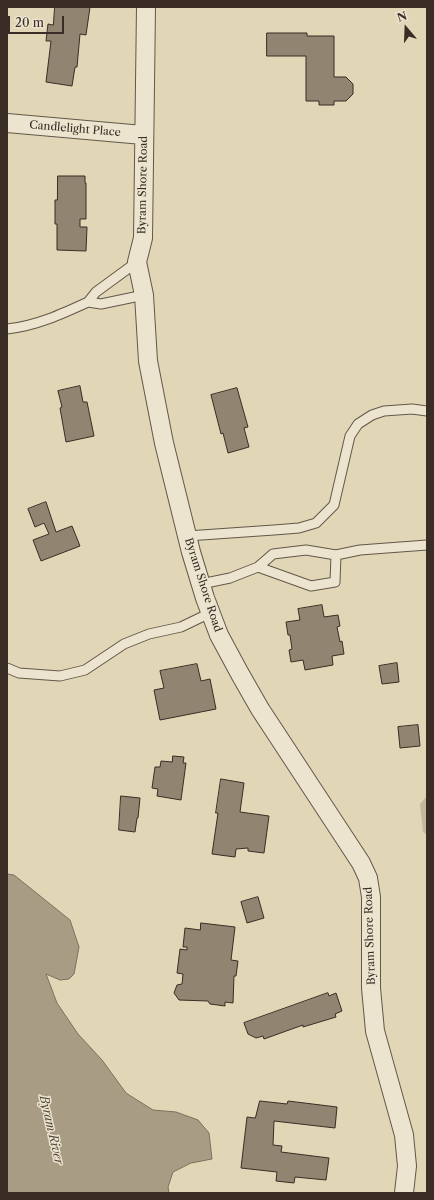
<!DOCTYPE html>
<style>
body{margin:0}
#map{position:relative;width:434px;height:1200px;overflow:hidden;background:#e1d6b5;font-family:"Libre Caslon Text",serif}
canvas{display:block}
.frame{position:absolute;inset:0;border:8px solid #392d26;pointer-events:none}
.north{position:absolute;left:386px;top:8px;width:40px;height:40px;-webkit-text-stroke:3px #ece4cf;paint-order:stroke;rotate:341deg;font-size:11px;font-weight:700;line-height:16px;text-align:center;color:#392d26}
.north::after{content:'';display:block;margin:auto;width:14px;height:18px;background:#392d26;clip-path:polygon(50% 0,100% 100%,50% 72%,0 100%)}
.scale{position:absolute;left:8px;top:16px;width:56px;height:18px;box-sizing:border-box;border:2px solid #392d26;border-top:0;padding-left:5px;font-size:12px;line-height:14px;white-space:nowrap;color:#392d26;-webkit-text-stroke:3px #ece4cf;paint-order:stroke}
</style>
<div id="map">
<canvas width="434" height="1200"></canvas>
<div class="frame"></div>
<div class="north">N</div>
<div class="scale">20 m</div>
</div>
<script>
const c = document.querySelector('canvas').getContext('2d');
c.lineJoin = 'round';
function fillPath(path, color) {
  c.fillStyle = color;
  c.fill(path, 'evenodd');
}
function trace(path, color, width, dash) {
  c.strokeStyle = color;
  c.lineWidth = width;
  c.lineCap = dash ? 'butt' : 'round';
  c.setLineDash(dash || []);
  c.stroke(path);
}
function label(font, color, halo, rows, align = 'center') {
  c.font = font + ' "Libre Caslon Text",serif';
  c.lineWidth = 3;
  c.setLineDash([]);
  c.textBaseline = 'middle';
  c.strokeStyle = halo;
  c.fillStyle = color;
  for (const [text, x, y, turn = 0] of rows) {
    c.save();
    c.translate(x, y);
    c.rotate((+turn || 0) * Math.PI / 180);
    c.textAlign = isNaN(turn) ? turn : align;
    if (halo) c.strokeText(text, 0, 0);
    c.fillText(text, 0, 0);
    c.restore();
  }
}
fillPath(new Path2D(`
 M427,796V835L423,832L420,804Z`), '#c4b99d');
const water = new Path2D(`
 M7,874L14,875L70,920L79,947L74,974L69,979L60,980L46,974L57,1003L78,1034L102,1060L126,1093L153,1110L176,1112L198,1120L209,1133L212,1159L191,1163L173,1172L168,1187L169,1193H7Z`);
fillPath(water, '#a89d84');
trace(water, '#7c705e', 1);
const building = new Path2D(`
 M55,7H90L86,35L80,34L77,67H75L72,86L46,82L51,41H46L48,24L53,25Z
 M267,33H307V36H334V77H346L353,84V94L346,101H334V105H319V101H306V56H267Z
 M58,176H85V183H86V219H80V227H87L86,251L57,250V224H55V200H57Z
 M80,386L83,402H87L94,436L66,442L60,408L62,407L58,391Z
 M237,388L248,427L244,428L249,447L228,453L223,433L221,434L211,395Z
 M46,502L56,532L72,526L80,546L41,561L33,540L49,534L44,523L35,527L28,509Z
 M322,605L324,617L338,615L340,626L337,627L340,642L342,641L344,654L332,656L333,665L305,670L303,660L291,662L289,650L292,649L290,635H288L286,622L300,620L298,609Z
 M397,663L399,682L382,684L379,666Z
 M197,664L201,681L210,679L216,709L160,720L154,690L164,688L160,671Z
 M418,725L420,746L400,748L398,727Z
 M173,756L184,757L183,763H186L181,800L157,796L158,789L152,788L155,767H160L161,761L172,762Z
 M221,779L244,783L240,812L269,816L264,853L248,851V848L236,849L235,857L212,854L218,813H216Z
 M121,796L140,798L138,818H137L135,832L119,830Z
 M258,897L264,918L247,923L241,902Z
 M201,923L235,927L231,960L238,961L236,976H234L233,1003L225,1002V1006L210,1004L208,1001L179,1000L174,993L177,985L182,984L183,974L177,973L180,949L187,950V947H183L185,928L200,930Z
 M328,993L329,996L336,993L342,1011L335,1014L336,1017L303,1027V1025L264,1039L263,1036L256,1038L248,1034L244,1023Z
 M260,1101L287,1104L288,1101L337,1107L335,1128L274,1121L273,1145L282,1146L281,1152L329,1158L326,1180L295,1177L294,1183L276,1181L277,1172L241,1168L247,1117L255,1118Z`);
fillPath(building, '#908570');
trace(building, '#392d26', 1);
const service = new Path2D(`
 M137,262L96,292L88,302L101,304L144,295
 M7,329C36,326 62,314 88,302
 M187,536L274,530L299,528L316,523L334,505L350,436L358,424L372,415L384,411L412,409L427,411
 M258,567L273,554L306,550L336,555
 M201,584L230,578L258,567L311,586L335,582L336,555L360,550L427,545
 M7,668L19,673L60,676L85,670L124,644L149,634L181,627L210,613`);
const minor = new Path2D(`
 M146,7L143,238L137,262L144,295L148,361L164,443L191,552L205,598L219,635L240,674L260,709L361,863L368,878L371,897V988L375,1031L404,1135L407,1166L404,1193
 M7,123L143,135`);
trace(service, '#63574a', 11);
trace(minor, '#63574a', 20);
trace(service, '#ece4cf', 9);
trace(minor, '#ece4cf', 18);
label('11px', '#392d26', '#ece4cf', [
 ["Candlelight Place",75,129,5],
 ["Byram Shore Road",143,185,-89],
 ["Byram Shore Road",203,585,72],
 ["Byram Shore Road",370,936,-92]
]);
label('italic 12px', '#55493e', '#ece4cf', [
 ["Byram River",51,1130,77]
]);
</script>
